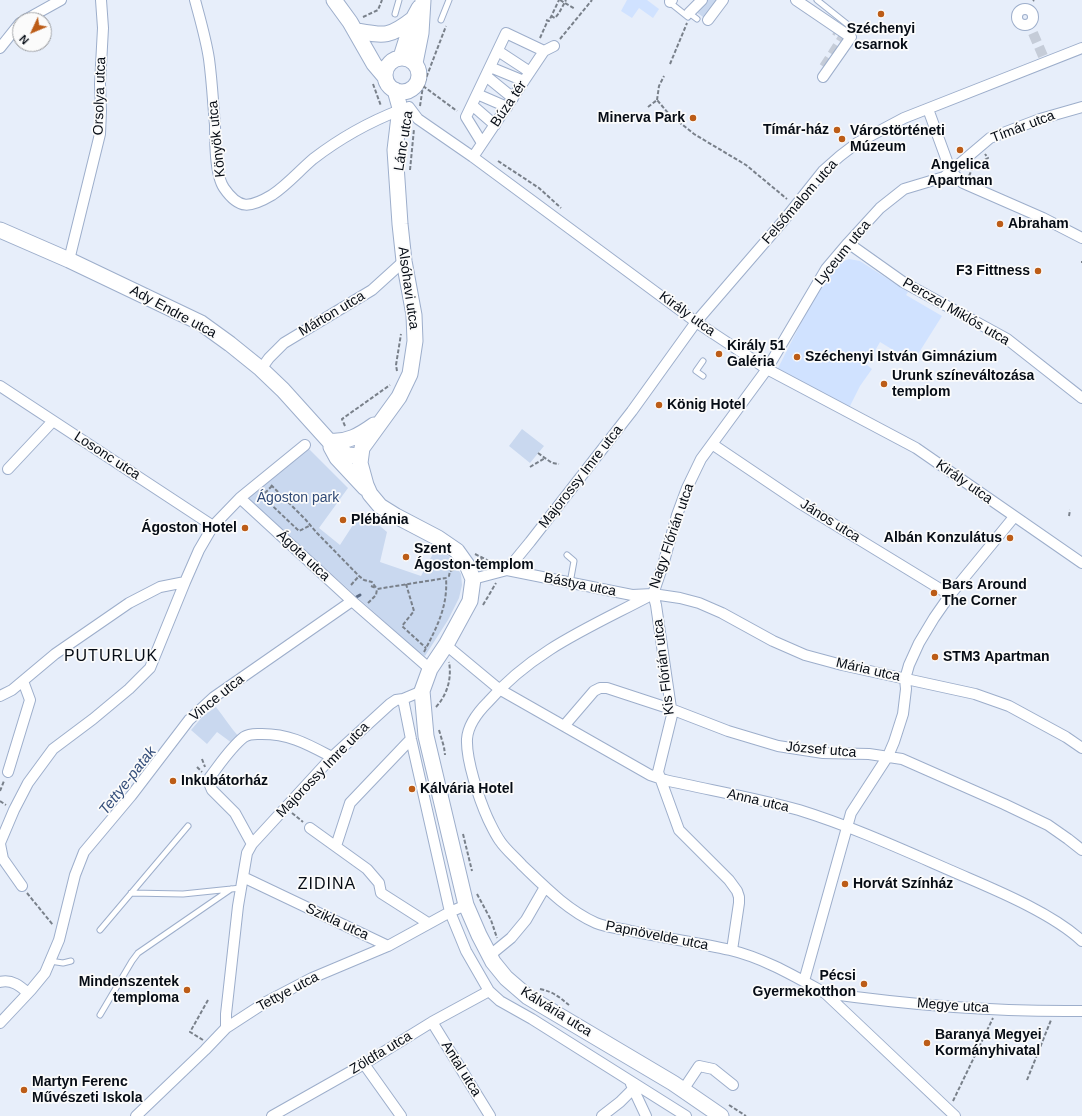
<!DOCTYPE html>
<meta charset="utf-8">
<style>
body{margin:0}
#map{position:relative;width:1082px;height:1116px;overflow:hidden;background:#e7eefa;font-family:Helvetica,sans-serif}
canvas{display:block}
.north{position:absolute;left:12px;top:12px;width:40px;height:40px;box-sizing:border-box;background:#fbfbfb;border:1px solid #999b9f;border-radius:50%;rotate:226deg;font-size:11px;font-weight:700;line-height:16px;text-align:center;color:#060c15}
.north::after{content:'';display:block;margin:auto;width:14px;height:18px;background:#bc5c17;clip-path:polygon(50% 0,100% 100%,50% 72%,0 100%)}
</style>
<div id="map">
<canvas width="1082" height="1116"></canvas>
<div class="north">N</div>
</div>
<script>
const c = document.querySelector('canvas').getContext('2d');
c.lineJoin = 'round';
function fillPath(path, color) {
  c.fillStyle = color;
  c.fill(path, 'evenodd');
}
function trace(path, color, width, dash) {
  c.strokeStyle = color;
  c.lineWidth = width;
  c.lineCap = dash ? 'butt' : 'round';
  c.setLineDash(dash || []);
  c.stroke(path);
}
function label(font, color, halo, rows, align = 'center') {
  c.font = font + ' Helvetica,sans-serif';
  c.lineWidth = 3.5;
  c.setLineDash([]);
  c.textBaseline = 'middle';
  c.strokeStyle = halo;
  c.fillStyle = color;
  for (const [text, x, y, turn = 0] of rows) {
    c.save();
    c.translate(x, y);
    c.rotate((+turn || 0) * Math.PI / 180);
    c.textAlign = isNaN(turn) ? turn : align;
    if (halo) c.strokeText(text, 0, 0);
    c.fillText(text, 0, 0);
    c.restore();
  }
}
fillPath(new Path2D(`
 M627,0H647L659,9L653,18L639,8L632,18L621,11Z
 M849,259L860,261L908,292L906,295L942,316L913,362L880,342L867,365L872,369L860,386L849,408L777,370L810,305L834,265Z`), '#d0e2ff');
fillPath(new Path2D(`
 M706,0H721L706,19L696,12Z
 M522,429L544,446L530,463L509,446Z
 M306,446L348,488L319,528L340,545L362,511L387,532L380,562L421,576L436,548L450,557L461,574L462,585L459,598L448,620L425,656L416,650L246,497Z
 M216,707C224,717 230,727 239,737L232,743L217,732L207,744L191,730L203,716Z`), '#c9d8ef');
trace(new Path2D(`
 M353,599L360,595`), '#5c6b83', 3);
trace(new Path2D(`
 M1033,33L1043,56
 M824,67L844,36L835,30`), '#c5ccd8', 10, [10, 5]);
const lane = new Path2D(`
 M817,0L852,28L851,37
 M668,1L688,17L689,13L697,19
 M395,14L399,0
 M441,20L449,0
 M703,376L696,371L703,361
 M567,555L574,561L570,583
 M131,893L183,894L241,888
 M100,930L188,826
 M50,961L63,963L71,961
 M100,1015L132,961L138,953L231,889`);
const street = new Path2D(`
 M195,0C200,19 206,39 209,59C212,81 213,103 215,125C215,141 215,175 224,188C239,210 250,208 272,195C287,185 299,171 313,159C339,139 369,122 400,110
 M796,0L849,36
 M670,2L672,0
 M1017 17a8 8 0 1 1 16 0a8 8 0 1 1-16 0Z
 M689,13L702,0
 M25,20L61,0
 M708,20L723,0
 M0,48L20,23
 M498,51L530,72
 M490,67L524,81
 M486,76L513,98
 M823,77L851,37
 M477,94L507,107
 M472,105L495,125
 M409,107L418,119L473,157L696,322L767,369L916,448L1082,563
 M928,109L951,172L963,183L1043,218L1082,238
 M482,143L466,117L506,33L544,51L554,46
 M473,157L544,51
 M848,243L903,282L1007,339L1082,398
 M69,260L100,134L101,111L100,84L103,28L101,0
 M261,369L269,358L284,343L372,290L404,261
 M0,386L213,526
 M712,444L801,504L950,595
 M8,469L53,421
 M240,498L352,601L430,669
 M507,570L632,595L653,594L680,598L699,603L722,613L773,641L805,655L842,665L975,694L1009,706L1066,737L1082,748
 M473,579L507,570L530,542L632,411L696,322L784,220L823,171L840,156L857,143L904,118L1082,48
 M653,594L656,605L672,715L658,772L679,830L729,880L737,891L739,897V903L732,950
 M446,645L499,689L650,775L665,780C709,790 756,798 799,810C857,828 912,854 968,878C1003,893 1054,915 1082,941
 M0,696L12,690L55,654L129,603L160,587L185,582
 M403,699L411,739L450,912L466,951L489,991L500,1001L532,1019L686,1116
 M564,726L594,691L600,688H607L671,709L728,731L778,746L823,753L869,754L902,759L1004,804L1048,825L1068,839L1082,850
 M8,772L30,700L23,681
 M310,828L367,869L379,883L381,893L428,923
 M0,843L14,810L28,783L53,749L93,719L129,689L150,668L185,582L199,550L213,526L240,498L305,445
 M0,844L3,859L22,886
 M252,844L235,813L212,790L209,783L210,777C220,764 231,747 244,737C250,733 256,734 262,734C290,734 307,744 332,757
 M336,846L350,803L411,739
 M243,877L388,946
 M489,956L511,938L526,920L545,887
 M804,981L851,813L888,756L894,742L903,714L906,689L905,679L909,665L919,643L934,618L950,595L1014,517
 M0,982C12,979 20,986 28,993
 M825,993C910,1005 996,1012 1082,1011
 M432,1022L490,1116
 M0,1023L31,990L45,973L59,940L75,875L84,852L131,796L189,720L214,697L352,601
 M226,1028V1014L238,906L247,853L252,844L332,757L390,704L396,700L403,699L422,691
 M364,1064L401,1116
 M631,1084L646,1116
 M683,1090L699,1066L713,1069L733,1085
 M136,1116L205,1050L226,1028L266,1002L312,978L388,946L450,912L466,905
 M272,1116L364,1064L432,1022L489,991
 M602,1116L620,1102L633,1089
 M955,1116L825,993C796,977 764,958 730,950C696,942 661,938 627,930C617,928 605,927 596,923C567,910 544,886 522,865C515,857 506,850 500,841C495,834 492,827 488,819C479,799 466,760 467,739C468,724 478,712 488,702C534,649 593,626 653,594L663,565L677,515L687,488L701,459L767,369L826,269L848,243L880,208L904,189L944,177L990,138L1040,119L1082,107`);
const secondary = new Path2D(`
 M334,0L350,22L374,64L385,77
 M358,31C385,36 390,37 413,19
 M401,57L413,19L419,8
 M385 75a17 17 0 1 1 34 0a17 17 0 1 1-34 0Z
 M415,63L421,33L423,0
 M395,90L400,108L395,150L400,224L404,261L414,315L415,341L410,374L399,397L362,448L360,463L366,485L370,494L380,506L396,516L438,538L457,551L467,565L473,579L470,601L446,645L430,669L422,691L426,736L466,905L479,935L493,962L506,978L528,997L673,1083L721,1116
 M0,230L69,260L201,323L230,344L261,369L283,390L329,441L340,450L348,455L360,456
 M329,441C347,443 360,435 374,425
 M331,447L337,458L365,488`);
trace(lane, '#9daecb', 7);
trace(street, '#9daecb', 12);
trace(secondary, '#9daecb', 17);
trace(new Path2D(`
 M560,0L575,9
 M1033,1L1034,0
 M551,16L555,18L559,13L566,0
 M363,17L378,10L382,0
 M546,20L549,21L559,0
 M540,38L548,20
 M560,39L592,0
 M670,64L687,23
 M373,84L381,106
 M423,86L457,111
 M657,100L659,86L664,76
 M420,106L423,86L446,26
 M648,107L657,100L669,114L694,134L746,165L787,199
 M498,161L539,188L561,208
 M410,170L414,129
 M969,176L973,167L988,158L985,154
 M1082,261V263
 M397,371L396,365L401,334
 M345,426L342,419L390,385
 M538,453L552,463L559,464
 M530,467L545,458
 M271,485L305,519L317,533L359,576L364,580L372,582L377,589
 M272,486L262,496L299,531L311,525
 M1069,516L1070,510
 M475,554L493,563
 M481,558L484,566
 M406,584L414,611L402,626L426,648
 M351,585L359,576
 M371,586L376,588
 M368,603L376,595L377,589L446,578L449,576L450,571L455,569
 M483,605L496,583
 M424,652C437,627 448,606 446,578
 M436,707C447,695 452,679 449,662
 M439,730L444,747L445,755
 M202,759L205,767
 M197,767L202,772
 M0,791L4,781
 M0,801L6,805
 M292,813L303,822
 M463,834L472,871
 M27,893L53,925
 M477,894L491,920L497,938
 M540,989C554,992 559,997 569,1005
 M203,1040L190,1032L208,1000
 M1027,1080L1051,1020
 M953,1101L993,1018
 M729,1105L746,1116`), '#79808a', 2, [4, 2]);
trace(lane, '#fff', 5);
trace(street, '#fff', 10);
trace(secondary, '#fff', 15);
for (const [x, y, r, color] of [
 [881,14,4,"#bc5c17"],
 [693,118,4,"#bc5c17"],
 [837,130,4,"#bc5c17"],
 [842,139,4,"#bc5c17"],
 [960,150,4,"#bc5c17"],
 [1000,224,4,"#bc5c17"],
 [1038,271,4,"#bc5c17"],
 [719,354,4,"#bc5c17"],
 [797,357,4,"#bc5c17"],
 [884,384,4,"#bc5c17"],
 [659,405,4,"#bc5c17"],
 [343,520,4,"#bc5c17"],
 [245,528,4,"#bc5c17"],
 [1010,538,4,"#bc5c17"],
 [406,557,4,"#bc5c17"],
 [934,593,4,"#bc5c17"],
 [935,657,4,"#bc5c17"],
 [173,781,4,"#bc5c17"],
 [412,789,4,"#bc5c17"],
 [845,884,4,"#bc5c17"],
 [864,984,4,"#bc5c17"],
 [187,990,4,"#bc5c17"],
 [927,1043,4,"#bc5c17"],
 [24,1090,4,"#bc5c17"]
]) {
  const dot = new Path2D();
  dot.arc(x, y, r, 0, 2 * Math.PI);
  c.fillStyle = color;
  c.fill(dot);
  trace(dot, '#fbfbfb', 1.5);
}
label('bold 14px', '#060c15', '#fbfbfb', [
 ["Széchenyi",881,29,"center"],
 ["csarnok",881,45,"center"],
 ["Minerva Park",685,118,"right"],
 ["Tímár-ház",829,130,"right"],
 ["Várostörténeti",850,131],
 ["Múzeum",850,147],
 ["Angelica",960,165,"center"],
 ["Apartman",960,181,"center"],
 ["Abraham",1008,224],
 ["F3 Fittness",1030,271,"right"],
 ["Király 51",727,346],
 ["Galéria",727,362],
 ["Széchenyi István Gimnázium",805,357],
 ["Urunk színeváltozása",892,376],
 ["templom",892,392],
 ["König Hotel",667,405],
 ["Plébánia",351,520],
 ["Ágoston Hotel",237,528,"right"],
 ["Albán Konzulátus",1002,538,"right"],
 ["Szent",414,549],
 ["Ágoston-templom",414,565],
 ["Bars Around",942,585],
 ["The Corner",942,601],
 ["STM3 Apartman",943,657],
 ["Inkubátorház",181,781],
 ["Kálvária Hotel",420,789],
 ["Horvát Színház",853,884],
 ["Pécsi",856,976,"right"],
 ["Gyermekotthon",856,992,"right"],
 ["Mindenszentek",179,982,"right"],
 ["temploma",179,998,"right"],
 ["Baranya Megyei",935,1035],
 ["Kormányhivatal",935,1051],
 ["Martyn Ferenc",32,1082],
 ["Művészeti Iskola",32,1098]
], 'left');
label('14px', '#060c15', '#fbfbfb', [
 ["Orsolya utca",100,96,-88],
 ["Búza tér",509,104,-56],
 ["Tímár utca",1023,127,-21],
 ["Könyök utca",217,139,-96],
 ["Lánc utca",404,141,-81],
 ["Felsőmalom utca",800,202,-49],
 ["Lyceum utca",843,253,-51],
 ["Alsóhavi utca",408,288,82],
 ["Ady Endre utca",173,312,28],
 ["Perczel Miklós utca",956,312,30],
 ["Márton utca",332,314,-31],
 ["Király utca",687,314,36],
 ["Losonc utca",107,456,33],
 ["Majorossy Imre utca",581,477,-52],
 ["Király utca",964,482,35],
 ["János utca",830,521,32],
 ["Nagy Flórián utca",672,536,-71],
 ["Ágota utca",303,556,43],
 ["Bástya utca",580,585,11],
 ["Kis Flórián utca",664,667,-97],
 ["Mária utca",868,670,13],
 ["Vince utca",217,698,-39],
 ["József utca",821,750,5],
 ["Majorossy Imre utca",323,770,-46],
 ["Anna utca",758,801,13],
 ["Szikla utca",337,922,25],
 ["Papnövelde utca",657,936,11],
 ["Tettye utca",288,992,-28],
 ["Megye utca",953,1006,4],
 ["Kálvária utca",556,1012,32],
 ["Zöldfa utca",381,1053,-31],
 ["Antal utca",461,1069,58]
]);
label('14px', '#304a76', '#fbfbfb', [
 ["Ágoston park",298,498]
]);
label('italic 15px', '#354f7b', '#fbfbfb', [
 ["Tettye-patak",128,781,-52]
]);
c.letterSpacing = '1px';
label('16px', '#060c15', '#fbfbfb', [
 ["PUTURLUK",111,657],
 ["ZIDINA",327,885]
]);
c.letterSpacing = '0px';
</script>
